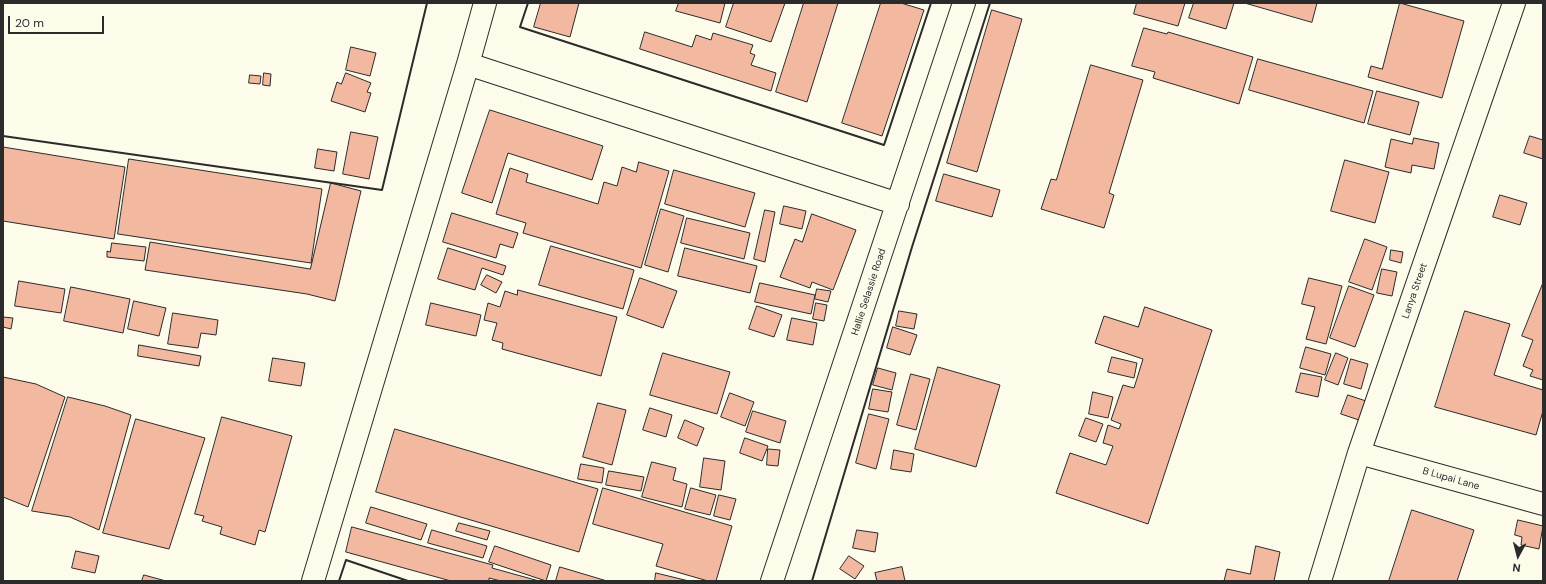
<!DOCTYPE html>
<style>
body{margin:0}
#map{position:relative;width:1546px;height:584px;overflow:hidden;background:#fdfbea;font-family:"DM Sans",sans-serif}
canvas{display:block}
.frame{position:absolute;inset:0;border:4px solid #2b2b2b;pointer-events:none}
.north{position:absolute;left:1498px;top:536px;width:40px;height:40px;-webkit-text-stroke:3px #fdfbea;paint-order:stroke;rotate:187deg;font-size:11px;font-weight:700;line-height:16px;text-align:center;color:#2b2b2b}
.north::after{content:'';display:block;margin:auto;width:14px;height:18px;background:#2b2b2b;clip-path:polygon(50% 0,100% 100%,50% 72%,0 100%)}
.scale{position:absolute;left:8px;top:16px;width:96px;height:18px;box-sizing:border-box;border:2px solid #2b2b2b;border-top:0;padding-left:5px;font-size:12px;line-height:14px;white-space:nowrap;color:#2b2b2b;-webkit-text-stroke:3px #fdfbea;paint-order:stroke}
</style>
<div id="map">
<canvas width="1546" height="584"></canvas>
<div class="frame"></div>
<div class="north">N</div>
<div class="scale">20 m</div>
</div>
<script>
const c = document.querySelector('canvas').getContext('2d');
c.lineJoin = 'round';
function fillPath(path, color) {
  c.fillStyle = color;
  c.fill(path, 'evenodd');
}
function trace(path, color, width, dash) {
  c.strokeStyle = color;
  c.lineWidth = width;
  c.lineCap = dash ? 'butt' : 'round';
  c.setLineDash(dash || []);
  c.stroke(path);
}
function label(font, color, halo, rows, align = 'center') {
  c.font = font + ' "DM Sans",sans-serif';
  c.lineWidth = 3;
  c.setLineDash([]);
  c.textBaseline = 'middle';
  c.strokeStyle = halo;
  c.fillStyle = color;
  for (const [text, x, y, turn = 0] of rows) {
    c.save();
    c.translate(x, y);
    c.rotate((+turn || 0) * Math.PI / 180);
    c.textAlign = isNaN(turn) ? turn : align;
    if (halo) c.strokeText(text, 0, 0);
    c.fillText(text, 0, 0);
    c.restore();
  }
}
const building = new Path2D(`
 M541,3H579L570,37L534,27Z
 M679,3H725L720,23L676,11Z
 M734,3H785L771,42L726,27Z
 M804,3H838L807,102L776,92Z
 M881,3H901L924,10L882,136L842,123Z
 M1137,3H1185L1178,26L1134,14Z
 M1194,3H1234L1226,29L1189,18Z
 M1245,3H1317L1312,22Z
 M1400,3L1464,21L1442,98L1368,77L1371,66L1382,69Z
 M992,10L1022,19L977,172L947,163Z
 M1144,28L1167,34L1168,32L1253,57L1239,104L1153,78L1155,72L1132,66Z
 M645,32L692,47L696,35L711,40L713,33L753,45L750,53L755,55L751,65L776,73L771,91L640,49Z
 M351,47L376,53L370,76L346,70Z
 M1258,59L1373,91L1364,123L1249,90Z
 M1091,65L1143,80L1109,193L1114,195L1104,228L1041,209L1051,179L1056,180Z
 M264,73L271,74L270,86L263,85Z
 M346,73L371,83L367,92L371,93L365,112L331,101L337,82L341,84Z
 M250,75L261,76L260,84L249,83Z
 M1377,91L1419,102L1410,135L1368,124Z
 M490,110L603,146L592,180L508,153L492,203L462,193Z
 M351,132L378,137L369,179L343,174Z
 M1530,136L1543,140V159L1524,153Z
 M1414,138L1439,143L1434,169L1412,165L1411,173L1385,167L1391,139L1412,144Z
 M3,147L125,167L114,239L3,221Z
 M318,149L337,152L334,171L315,168Z
 M129,159L322,189L311,263L118,234Z
 M1345,160L1389,172L1375,223L1331,211Z
 M639,162L669,171L641,268L523,233L526,223L496,214L510,168L528,174L526,182L598,204L604,182L617,186L622,167L636,172Z
 M674,170L755,193L745,227L665,204Z
 M944,174L1000,190L992,217L936,201Z
 M331,183L361,191L335,301L307,294L145,270L150,242L310,269Z
 M1500,195L1527,203L1520,225L1493,217Z
 M784,206L806,211L802,229L780,224Z
 M661,209L684,216L668,272L645,265Z
 M765,210L775,212L765,262L754,259Z
 M452,213L518,233L513,248L500,244L496,258L443,242Z
 M812,214L856,230L833,290L812,282L810,288L780,277L795,239L802,242Z
 M687,218L750,233L744,259L681,243Z
 M1365,239L1387,247L1372,290L1349,282Z
 M112,243L146,247L144,261L107,257V251L110,252Z
 M551,246L634,270L623,309L539,285Z
 M448,248L506,266L503,275L482,268L475,290L438,279Z
 M685,248L757,266L750,293L678,276Z
 M1391,250L1403,252L1401,263L1390,260Z
 M1382,269L1397,272L1392,296L1377,293Z
 M487,275L502,282L496,293L481,285Z
 M640,278L677,291L663,328L627,315Z
 M1309,278L1342,286L1326,344L1306,339L1315,307L1302,304Z
 M19,281L65,289L61,313L15,306Z
 M760,283L815,295L811,314L755,302Z
 M1543,283V380L1530,376L1533,370L1523,366L1533,340L1522,336Z
 M1349,286L1374,295L1355,347L1330,338Z
 M71,287L130,299L123,333L64,321Z
 M817,289L831,291L828,302L815,299Z
 M518,290L617,317L601,376L502,349L503,343L492,340L497,323L484,320L488,303L500,307L505,291L517,295Z
 M134,301L166,308L159,336L128,329Z
 M431,303L481,315L476,336L426,325Z
 M816,303L827,305L824,321L813,319Z
 M757,306L782,315L774,337L749,329Z
 M1145,307L1212,330L1148,524L1056,493L1070,453L1106,465L1113,446L1103,443L1108,425L1119,429L1121,424L1111,420L1123,385L1134,388L1143,359L1095,343L1104,316L1138,327Z
 M899,311L917,314L914,329L896,326Z
 M1465,311L1510,324L1494,375L1543,390V411L1536,435L1435,407Z
 M173,313L218,320L216,335L201,333L198,348L168,344Z
 M3,317L13,318L11,329L3,327Z
 M792,318L817,323L813,345L787,340Z
 M893,327L917,335L910,355L887,348Z
 M139,345L201,356L199,366L138,356Z
 M1306,347L1331,354L1325,375L1300,368Z
 M663,353L730,372L717,414L650,395Z
 M1336,353L1348,358L1338,385L1325,380Z
 M1112,357L1137,363L1134,378L1108,372Z
 M273,358L305,363L301,386L269,381Z
 M1351,359L1368,364L1361,389L1344,384Z
 M938,367L1000,385L976,467L915,449Z
 M878,368L896,373L892,390L873,385Z
 M1301,373L1322,377L1318,397L1296,392Z
 M911,374L930,379L916,430L897,425Z
 M3,377L36,384L65,397L28,507L3,497Z
 M873,389L892,392L888,412L869,409Z
 M1093,392L1113,397L1108,418L1089,414Z
 M730,393L754,402L745,426L721,417Z
 M1348,395L1366,401L1359,420L1341,414Z
 M68,397L105,406L131,415L99,530L70,517L32,511Z
 M598,403L626,410L612,465L583,457Z
 M650,408L672,415L666,437L643,430Z
 M753,411L786,421L780,443L746,432Z
 M869,414L889,419L876,469L856,463Z
 M222,417L292,436L265,532L259,530L255,545L220,534L222,527L202,521L204,516L195,514Z
 M1086,418L1103,424L1096,442L1079,436Z
 M136,419L205,438L169,549L103,533Z
 M685,420L704,428L697,446L678,438Z
 M395,429L598,489L579,552L376,492Z
 M745,438L768,446L762,461L740,453Z
 M768,449L780,450L778,466L767,465Z
 M894,450L914,454L911,472L891,469Z
 M704,458L725,461L721,490L700,487Z
 M652,462L676,468L673,480L687,484L682,507L642,497Z
 M581,464L604,468L602,483L578,479Z
 M609,471L644,477L641,491L606,485Z
 M603,488L732,526L716,581H708L656,566L663,544L593,524Z
 M691,488L716,495L710,515L685,509Z
 M719,495L736,499L730,520L714,516Z
 M371,507L427,524L421,540L366,523Z
 M1412,510L1474,530L1457,581H1389Z
 M1518,520L1543,526L1539,549L1521,545L1522,537L1515,535Z
 M459,523L490,531L487,540L456,531Z
 M352,527L493,565L492,568L539,581H501L489,578V581H451L346,552Z
 M432,530L487,546L483,558L428,543Z
 M857,530L878,533L875,552L853,548Z
 M495,546L551,565L546,581L489,562Z
 M1256,546L1280,552L1274,581H1224L1227,569L1250,574Z
 M76,551L99,556L95,573L72,568Z
 M849,556L864,566L855,579L840,569Z
 M560,567L607,581H556Z
 M902,567L905,581H877L875,573Z
 M656,573L689,581H655Z
 M144,575L166,581H142Z`);
fillPath(building, '#f2b8a0');
trace(building, '#2b2b2b', 1);
const minor = new Path2D(`
 M468,64L898,204
 M1359,453L1543,504
 M313,581L468,64L485,3
 M772,581L964,3
 M1320,581L1359,453L1514,3`);
trace(minor, '#2b2b2b', 24);
trace(minor, '#fdfbea', 22);
trace(new Path2D(`
 M528,3L520,27L884,145L931,3
 M3,136L382,190L427,3
 M339,581L346,560L408,581
 M812,581L912,247L990,3`), '#2b2b2b', 2);
label('10px', '#2b2b2b', '#fdfbea', [
 ["Lanya Street",1415,291,-71],
 ["Hallie Selassie Road",869,292,-72],
 ["B Lupai Lane",1451,479,16]
]);
</script>
